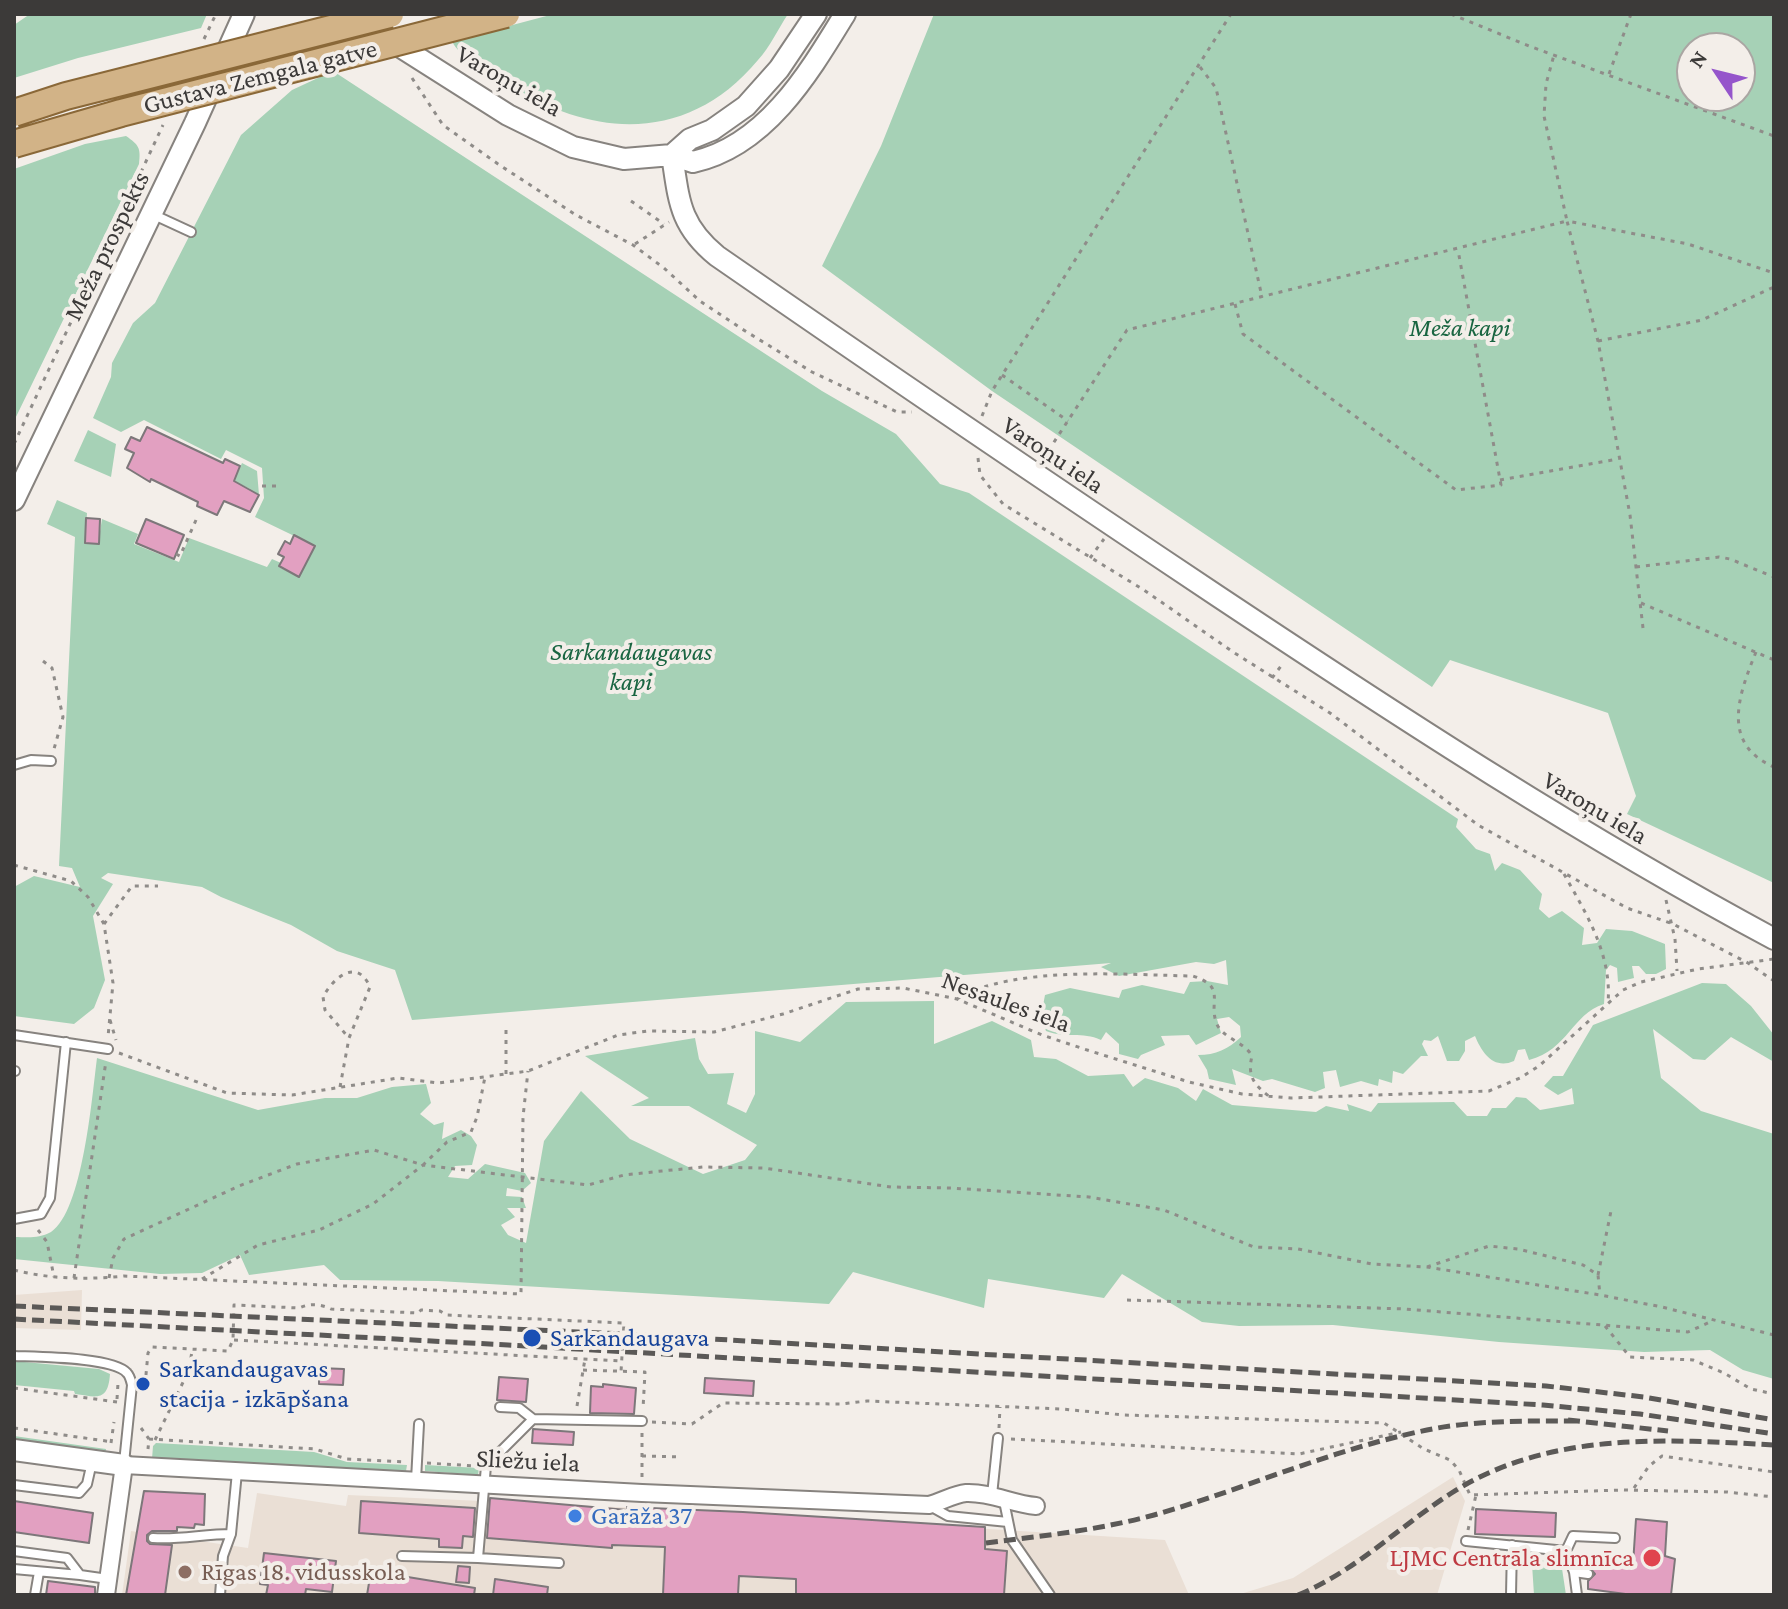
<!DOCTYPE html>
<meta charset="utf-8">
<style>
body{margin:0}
#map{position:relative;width:1788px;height:1609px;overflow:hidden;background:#f3eee9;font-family:"Crimson Pro",serif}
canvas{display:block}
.frame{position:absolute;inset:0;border:16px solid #3c3a39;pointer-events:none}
.north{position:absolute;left:1676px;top:32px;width:80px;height:80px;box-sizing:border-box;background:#f3eee9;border:2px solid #aaa6a3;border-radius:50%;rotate:305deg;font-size:22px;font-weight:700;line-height:32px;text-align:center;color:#3c3a39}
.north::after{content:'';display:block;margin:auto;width:28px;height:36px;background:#9555cb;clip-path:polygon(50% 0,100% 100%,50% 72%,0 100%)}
</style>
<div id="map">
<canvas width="1788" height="1609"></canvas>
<div class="frame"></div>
<div class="north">N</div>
</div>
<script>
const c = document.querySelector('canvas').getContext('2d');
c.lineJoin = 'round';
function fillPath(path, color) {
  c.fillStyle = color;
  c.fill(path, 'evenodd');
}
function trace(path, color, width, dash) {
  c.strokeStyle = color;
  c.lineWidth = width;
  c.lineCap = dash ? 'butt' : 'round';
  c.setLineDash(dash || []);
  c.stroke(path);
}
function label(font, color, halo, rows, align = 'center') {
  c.font = font + ' "Crimson Pro",serif';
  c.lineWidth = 8;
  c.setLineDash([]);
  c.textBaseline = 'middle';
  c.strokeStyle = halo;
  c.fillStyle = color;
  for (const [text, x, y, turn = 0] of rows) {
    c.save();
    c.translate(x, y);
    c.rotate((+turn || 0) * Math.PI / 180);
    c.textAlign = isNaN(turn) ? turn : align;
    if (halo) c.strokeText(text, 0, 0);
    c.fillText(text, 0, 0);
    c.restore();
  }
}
fillPath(new Path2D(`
 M82,1290L81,1330L14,1328V1295Z
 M1453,1477L1465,1501L1437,1595H1237L1293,1578Z
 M257,1493L346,1506L348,1495L682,1510L1165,1540L1189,1595H122L131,1531L248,1548Z`), '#eadfd5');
fillPath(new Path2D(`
 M30,14H207L201,28L78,58L14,78V25Z
 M554,14H788C778,29 770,47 758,60C689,143 594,139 510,85C495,75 457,56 452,41Z
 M934,14H1774V883L1627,814L1636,796L1608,713L1450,660L1432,687L992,391L822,266L881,146ZM1692,48H1740V96H1692Z
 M333,71L822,391L896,434L940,484L969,493L1458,819L1456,827L1476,849L1490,854L1495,871L1502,863L1520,870L1542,894L1539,909L1549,918L1562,911L1584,928L1582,945L1597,943L1606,929L1632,931L1665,944L1666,969L1656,974H1646L1639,966H1632L1634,978L1618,982L1617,968L1610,965L1606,970L1604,1004C1571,1015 1569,1049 1529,1060L1525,1049L1518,1050L1514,1061C1494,1070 1482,1053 1475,1036L1465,1041V1051L1459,1061H1447L1438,1036L1431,1041L1424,1040L1422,1044L1428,1056H1421L1403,1074L1393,1071L1392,1083L1379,1079L1378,1086L1361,1081L1340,1087L1336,1070L1323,1072L1325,1088L1315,1092L1272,1079L1263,1081L1232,1069L1236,1085L1209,1079L1207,1070L1198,1055C1216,1055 1228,1049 1241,1037L1240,1026L1229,1017L1217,1019L1221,1033L1196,1045L1189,1035L1161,1036L1165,1045L1141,1055L1138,1059L1119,1054V1044L1106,1032L1101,1040C1082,1031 1066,1039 1046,1031L1041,1016L1045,995L1070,988L1119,998L1122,990L1142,985L1184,994L1190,982L1207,981L1228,985L1226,960L1214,964L1196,962L1119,976L1101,967L1111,963L412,1020L395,970L337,951L291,925L221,897L202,887L108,873L101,878L113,884L93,916L105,980L94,1008L74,1024L14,1016V887L34,876L80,887L72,868L59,866L75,537L47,524L57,500L87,513L85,543L98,544L102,519L138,534L134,544L179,562L189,538L267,567L272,559L281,563L279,567L299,577L315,546L255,517L264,498L262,468L226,450L221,459L144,420L121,432L93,418L111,377L112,363L133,323L155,303L241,135L292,90Z
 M126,136C139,145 141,148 139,164L14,421V169L85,144Z
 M88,430L116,444L111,477L74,461Z
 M242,463L257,471L259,495L249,492L250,489L234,481Z
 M1702,983L1726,984L1751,1006L1774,1035V1062L1731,1037L1705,1060L1693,1059L1653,1029L1661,1078L1701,1111L1774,1134V1379L1743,1370L1710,1350L1644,1352L1499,1342L1333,1325L1239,1326L1202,1322L1122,1274L1104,1298L988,1279L984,1308L853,1272L829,1304L438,1281L340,1280L324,1265L249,1275L240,1255L202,1273L160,1274L14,1259V1237C28,1237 38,1239 51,1232C83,1211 92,1096 97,1058L258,1110L325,1098H357L392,1087L426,1084L431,1103L420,1114L434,1125L444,1122L442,1139L461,1130L471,1136L477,1145L472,1165L455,1166L448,1177L468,1179L485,1164L525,1173L531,1183L522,1191L507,1188L506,1196L522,1197L526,1208H507L515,1217L501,1225L508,1235L526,1243L544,1141L581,1091L630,1139L703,1174L745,1160L757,1145L689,1106H631L649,1098L585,1056L695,1038L699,1059L708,1074L734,1073L727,1104L746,1113L755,1094V1031L800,1042L846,1002L934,1001V1044L992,1021L1031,1040L1034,1057L1056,1059L1088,1076L1124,1074L1133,1087L1145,1078L1178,1088L1196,1101L1203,1089L1232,1105L1316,1112L1326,1106L1349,1111L1347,1104L1371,1112L1378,1103L1454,1102L1467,1116H1487L1492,1108H1506L1516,1097L1526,1098L1540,1110L1574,1104L1572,1088L1558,1095L1544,1086L1553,1076H1563L1593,1025Z
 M14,1361L99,1369L110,1374C108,1402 97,1397 75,1394L74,1391L14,1385Z
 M14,1436L106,1449L105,1455L14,1442Z
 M156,1443L314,1452L347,1462L407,1465L406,1471L152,1459L153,1446Z
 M425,1465L479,1468L478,1475L425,1471Z
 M1536,1560L1561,1562L1566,1595H1534L1532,1564Z`), '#a6d1b6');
const building = new Path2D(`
 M147,427L223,463L225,459L240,466L234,481L259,495L250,512L224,501L217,515L197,506L198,502L151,479L150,482L127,468L134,453L125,449L131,437L140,441Z
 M86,518L100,519L99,544L85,543Z
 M146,519L184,535L174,559L136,543Z
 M294,535L315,546L299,577L279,566L284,557L278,554L285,541L290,544Z
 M319,1368L344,1369L343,1385L319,1384Z
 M499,1377L528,1379L526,1402L497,1400Z
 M705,1378L754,1381L753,1396L704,1393Z
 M603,1384L636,1388L634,1414L590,1413L591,1386L603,1387Z
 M533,1429L574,1432L573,1445L532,1443Z
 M144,1491L205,1494L204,1525L195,1524L194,1528L177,1527V1531H152L147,1535V1541L150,1544L172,1545L165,1595H126Z
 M490,1498L627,1510V1507L743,1512L985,1527V1549L1007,1551L1004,1595L796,1594V1579L739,1576L738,1595H663L665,1547L612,1545V1548L487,1538Z
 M14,1501L93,1513L89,1543L14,1532Z
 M361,1501L475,1508L473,1537L463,1536L462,1548L439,1547V1539L359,1533Z
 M1476,1509L1556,1513L1555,1537L1475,1534Z
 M1636,1519L1667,1522L1665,1556L1675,1559L1671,1595H1633L1588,1589V1581L1595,1574L1589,1567V1560L1633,1564Z
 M264,1553L336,1561L332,1592L306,1589L305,1595H266L268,1585L260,1584Z
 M458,1566L470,1567L469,1583L456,1582Z
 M371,1571L475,1588L474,1595H367Z
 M495,1579L548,1587L547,1595H493Z
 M48,1581L95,1587V1595H46Z`);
fillPath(building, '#e2a0c1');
trace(building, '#7d777a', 2);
const service = new Path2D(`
 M152,214L191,232
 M14,765L31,760L51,761
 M14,1035L108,1049
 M14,1071H15
 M14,1219L41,1214L50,1198L66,1042
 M14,1356C37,1357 113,1357 127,1373C130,1376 131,1381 132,1385L124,1463
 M500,1407L519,1408L533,1419L642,1421
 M533,1419L486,1466L478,1558L559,1563
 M416,1480L419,1424
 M14,1485L79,1493L87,1484L92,1462
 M992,1495L998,1438
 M1004,1501L1012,1540L1050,1595
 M930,1506L948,1516L1008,1522
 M153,1538C179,1540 204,1534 231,1534
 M1466,1541L1566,1551
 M14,1551L67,1558L80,1575L108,1579
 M402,1556L478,1558
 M14,1569L80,1575
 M1574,1572L1588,1574
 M35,1595L39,1572
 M220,1595L223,1556L231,1534L237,1472
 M1511,1595L1512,1545
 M1577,1595L1574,1572L1566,1551L1573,1536L1615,1538`);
const minor = new Path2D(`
 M106,1595L124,1465L642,1493L929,1505C941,1502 954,1494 966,1493C991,1492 1012,1504 1036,1506`);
const tertiary = new Path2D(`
 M355,18L508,115L573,147L624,159L672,155L693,162C766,146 809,73 845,14
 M672,155C679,200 679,225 717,256C883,371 1051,485 1219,597C1401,718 1582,836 1774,939
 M672,155L690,139L712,130L746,106L779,69L816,14
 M14,500L195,123L244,14
 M14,1450L124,1465`);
trace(service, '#87837f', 12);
trace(minor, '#87837f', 20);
trace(tertiary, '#87837f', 24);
trace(new Path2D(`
 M1451,14L1529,46L1774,136
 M204,39L216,14
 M1200,67L1216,88L1262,297
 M1609,74L1631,14
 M412,78L443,125L498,164L576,215L633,245L664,268L700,301L742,329L812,372L897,412H912
 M631,201L664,224
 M635,244L669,222
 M1235,304L1243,334L1456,490L1501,485L1458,250
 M1598,341L1702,320L1774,287
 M1002,375L1068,421
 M982,416L992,391L1231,14
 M14,444L163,125
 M978,458L980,475L1003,504L1144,590L1233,652L1330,713L1478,825L1627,908L1673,924L1748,963L1774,981
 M1043,459L1127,330L1567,221L1544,116L1546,84L1554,55
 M1500,480L1618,459
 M262,486H277
 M176,554L180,556L196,520
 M1090,558L1104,539
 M1636,567L1719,557L1730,559L1774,577
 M1641,603L1774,660
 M1643,628L1630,515L1598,341L1567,221L1688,244L1774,273
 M1756,652C1738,696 1721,744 1774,767
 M43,661L52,668L63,717L54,749
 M1272,678L1284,662
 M14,865L71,881L88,897L104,924L113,983L108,1037
 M1564,874C1587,915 1612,955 1608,1003
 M1666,900L1675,939L1677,971
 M104,924L132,886H158
 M957,999C1013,965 1127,975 1193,976C1226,987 1209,1000 1216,1022C1221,1038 1244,1041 1252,1056C1247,1076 1254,1085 1270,1097
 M110,1020L116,1040
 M119,1053L227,1093L292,1095L398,1078L439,1083L528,1071L618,1035L648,1031L714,1032L783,1014L858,989L903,988L957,999L1042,1035L1084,1049L1189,1082L1242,1094L1291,1098L1489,1091L1520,1078L1539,1066L1623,990L1641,982L1698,969L1774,959
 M506,1074V1029
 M340,1087L349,1038L370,987C357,957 333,978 323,997L325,1010L349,1038
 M38,1230L47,1242L54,1277
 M1427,1267L1489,1246L1518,1249L1583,1265L1598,1275L1600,1295
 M14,1270C50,1279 87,1280 124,1276L521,1294L523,1117L528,1071
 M1598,1275L1611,1211
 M74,1278L106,1061
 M109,1278L113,1258L124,1239L239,1186L297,1164L374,1150L423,1165L447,1142L471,1132L477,1117L485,1077
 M202,1279L258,1245L319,1230L373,1204L423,1165L588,1185L624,1175L662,1171L703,1167L764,1168L891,1187L951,1188L1089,1197L1164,1210L1254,1247L1298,1249L1372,1264L1427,1267L1600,1295L1662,1307L1774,1335
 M1127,1300L1405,1309L1688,1332L1712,1321
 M1605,1326L1630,1357L1693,1360L1724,1373L1751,1389L1774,1394
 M234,1340L621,1361
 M189,1370L242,1374
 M583,1370L645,1372L643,1409
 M145,1385L148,1353L152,1347L228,1351L233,1340L234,1305L299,1308C310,1303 321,1304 331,1309L418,1313L421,1310L440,1311L446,1315L624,1323L621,1372
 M14,1388L117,1402
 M117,1399L118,1383
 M577,1406L585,1359
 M652,1422L692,1424L723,1403L841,1404L867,1401L1062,1409L1124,1415L1384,1423L1424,1449L1450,1460L1459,1470L1470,1495L1622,1490L1727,1492L1774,1497
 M14,1428L113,1442
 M141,1428L149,1439L148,1449
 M999,1428L1000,1407
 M149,1439L315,1449L347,1459L407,1462
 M1011,1439L1299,1454L1401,1432
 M155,1440L189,1370L192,1351
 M111,1443L114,1422
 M642,1456L681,1457
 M427,1463L475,1466
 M642,1477V1433
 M1634,1488L1649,1466L1662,1456L1774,1472
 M1468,1530L1476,1495`), '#8f8c89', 3, [4, 6]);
trace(service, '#fff', 8);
trace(minor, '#fff', 16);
trace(tertiary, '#fff', 20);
trace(new Path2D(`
 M14,1306L623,1334L1546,1386L1644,1397L1774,1420
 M14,1319L508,1345L1543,1405L1640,1414L1774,1434
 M1568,1420L1668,1431
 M986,1543C1042,1536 1099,1530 1154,1515C1245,1489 1333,1449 1427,1430C1476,1420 1527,1421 1578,1421
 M1298,1595C1354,1572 1399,1527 1450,1494C1547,1431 1664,1439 1774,1445`), '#5b5957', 5, [12, 6]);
const primaryBridge = new Path2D(`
 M14,113L66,96L390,14
 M14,144L121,113L506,14`);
trace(primaryBridge, '#8a6838', 30, []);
trace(primaryBridge, '#d2b387', 26);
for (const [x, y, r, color] of [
 [532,1338,10,"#1a4fb4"],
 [143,1384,8,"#1a4fb4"],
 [575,1516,8,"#3f7fe0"],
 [1652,1558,10,"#e0444e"],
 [185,1572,8,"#8d6e63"]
]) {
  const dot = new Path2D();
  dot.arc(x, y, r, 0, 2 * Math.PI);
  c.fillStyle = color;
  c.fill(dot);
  trace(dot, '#f3eee9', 3);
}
label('26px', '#3c3a39', '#f3eee9', [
 ["Gustava Zemgala gatve",260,77,-14],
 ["Varoņu iela",509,81,30],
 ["Meža prospekts",107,246,-64],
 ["Varoņu iela",1053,455,34],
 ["Varoņu iela",1595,808,31],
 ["Nesaules iela",1006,1002,20],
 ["Sliežu iela",528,1461,3]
]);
label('italic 26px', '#196541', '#f3eee9', [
 ["Meža kapi",1460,328],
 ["Sarkandaugavas",631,652],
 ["kapi",631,682]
]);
label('26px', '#164399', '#f3eee9', [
 ["Sarkandaugava",550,1338],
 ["Sarkandaugavas",159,1369],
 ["stacija - izkāpšana",159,1399]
], 'left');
label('26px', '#366cbe', '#f3eee9', [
 ["Garāža 37",591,1516]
], 'left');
label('26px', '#be3a42', '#f3eee9', [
 ["LJMC Centrāla slimnīca",1634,1558]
], 'right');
label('26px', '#785e54', '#f3eee9', [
 ["Rīgas 18. vidusskola",201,1572]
], 'left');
</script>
